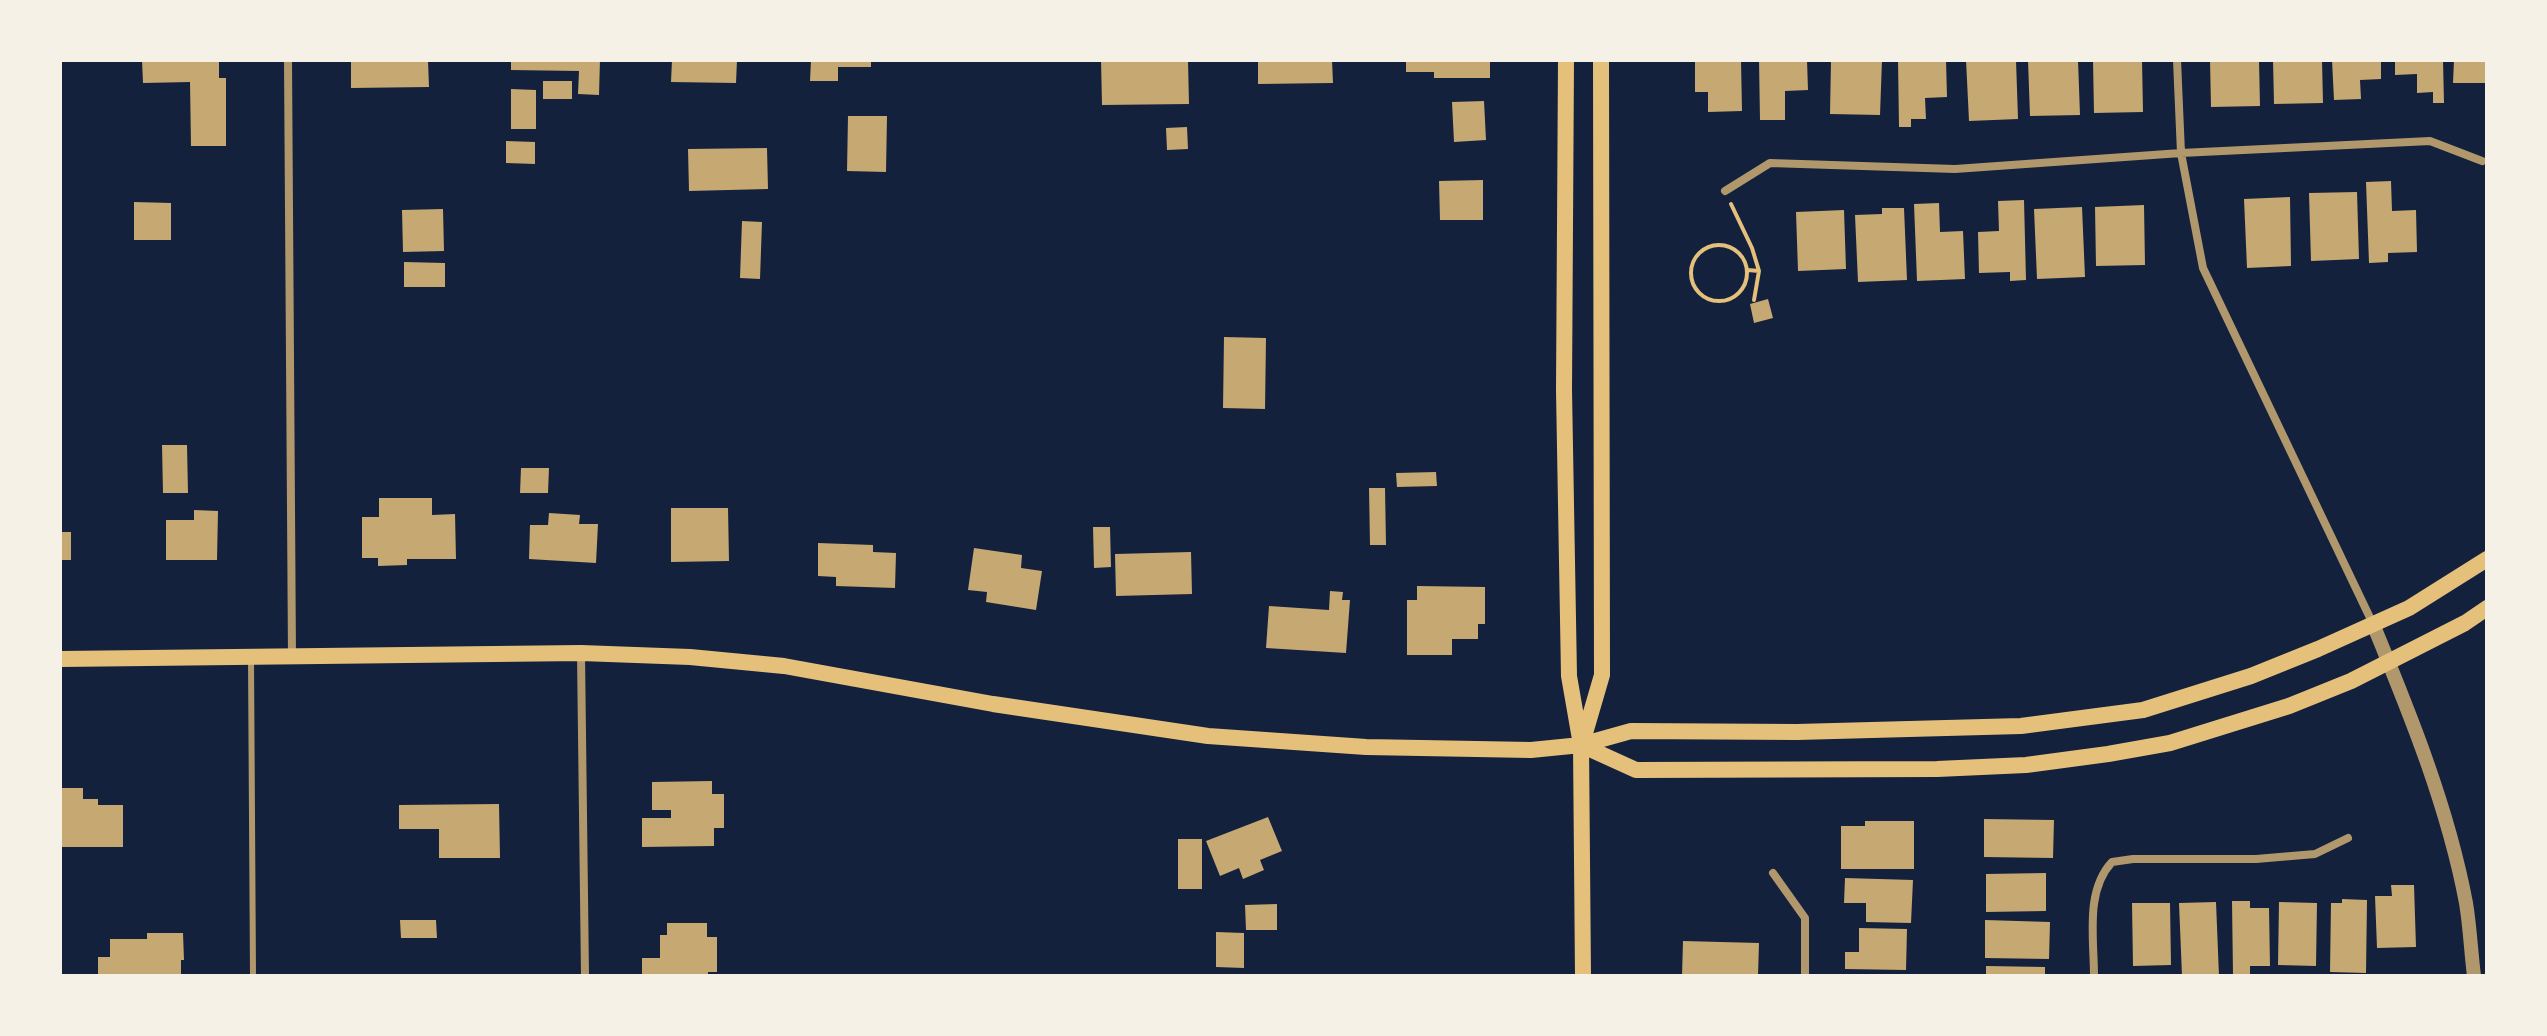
<!DOCTYPE html>
<style>
body{margin:0}
#map{position:relative;width:2547px;height:1036px;overflow:hidden;background:#14213d;font-family:"Public Sans",sans-serif}
canvas{display:block}
.frame{position:absolute;inset:0;border:62px solid #f6f1e7;pointer-events:none}
</style>
<div id="map">
<canvas width="2547" height="1036"></canvas>
<div class="frame"></div>
</div>
<script>
const c = document.querySelector('canvas').getContext('2d');
c.lineJoin = 'round';
function fillPath(path, color) {
  c.fillStyle = color;
  c.fill(path, 'evenodd');
}
function trace(path, color, width, dash) {
  c.strokeStyle = color;
  c.lineWidth = width;
  c.lineCap = dash ? 'butt' : 'round';
  c.setLineDash(dash || []);
  c.stroke(path);
}
fillPath(new Path2D(`
 M142,60H219V78H226V146H191L190,82L143,83Z
 M351,60H428L429,87L351,88Z
 M511,60H600L599,95L578,94L579,71L511,70Z
 M672,60H737L736,83L671,82Z
 M811,60H871V67H838V81H810Z
 M1101,60H1188L1189,104L1102,105Z
 M1258,60H1332L1333,83L1258,84Z
 M1406,60H1490V78H1434V72H1406Z
 M1695,60H1741L1742,111L1708,112V92H1695Z
 M1759,60H1807L1808,90L1785,91V120H1760Z
 M1831,60H1882L1880,115L1830,114Z
 M1898,60H1946L1947,97L1925,98L1926,119H1911V127H1899Z
 M1966,60H2016L2018,119L1969,121Z
 M2028,60H2078L2080,115L2030,116Z
 M2093,60H2142L2143,112L2094,113Z
 M2210,60H2259L2260,106L2211,107Z
 M2273,60H2322L2323,103L2274,104Z
 M2332,60H2381V79L2360,80L2361,99L2334,100Z
 M2395,60H2443L2444,103H2433V92L2417,93V74L2395,75Z
 M2454,60H2487V83H2453Z
 M543,81H572V99H543Z
 M511,89L536,90V129H511Z
 M1484,101L1486,140L1454,142L1452,102Z
 M848,116H887L886,172L847,171Z
 M1187,127L1188,149L1167,150L1166,128Z
 M506,141L535,142V164L506,163Z
 M767,148L768,189L689,191L688,149Z
 M1483,180V220H1440L1439,181Z
 M2391,181L2392,211L2416,210L2417,252L2388,253V262L2369,263L2366,182Z
 M2357,192L2359,259L2311,261L2309,193Z
 M2290,197L2291,266L2247,268L2244,199Z
 M2024,200L2026,280L2010,281V272L1979,273L1978,232L1999,231L1998,201Z
 M134,202L171,203V240H134Z
 M1939,203L1940,232L1963,231L1965,279L1917,281L1914,204Z
 M2144,205L2145,265L2096,266L2095,207Z
 M2082,207L2085,277L2037,279L2034,209Z
 M1882,208H1904L1907,280L1858,282L1855,215L1882,214Z
 M443,209L444,251L403,252L402,210Z
 M1844,210L1846,269L1798,271L1796,212Z
 M742,221L762,222L760,279L740,278Z
 M404,262L445,263V287H404Z
 M1768,299L1773,318L1754,323L1750,304Z
 M1224,337L1266,338L1265,409L1223,408Z
 M162,445H187L188,493H163Z
 M521,468H549L548,493H520Z
 M1436,472L1437,486L1397,487L1396,473Z
 M1369,488H1385L1386,545H1370Z
 M379,498H432V515L455,514L456,559H407V565L378,566V558H362V517H379Z
 M671,508H728L729,561L671,562Z
 M194,510L218,511L217,560H166V520H194Z
 M549,513L580,515L579,524H598L596,563L529,559L530,525H548Z
 M1093,527H1110L1111,567L1094,568Z
 M60,532H71V560H60Z
 M818,543L873,545V552L896,553L895,588L836,586V577L818,576Z
 M974,548L1022,555L1021,568L1042,571L1036,610L986,602L987,592L968,590Z
 M1191,552L1192,594L1116,596L1115,554Z
 M1417,586L1485,587V624H1478V639H1452V655H1407V600H1417Z
 M1330,591L1343,592L1342,600H1350L1346,653L1266,648L1269,606L1329,610Z
 M712,781V794H724V828H714V846L642,847V818H671V810H652V782Z
 M60,788H83V799H98V805H123V847H60Z
 M499,804L500,858H439V829H399V805Z
 M1268,817L1282,851L1260,860L1264,870L1243,879L1239,868L1220,876L1206,841Z
 M1984,819L2054,820L2053,858L1984,857Z
 M1865,821H1914V869H1841V826H1865Z
 M1178,839H1202V889H1178Z
 M2046,873V911L1986,912V874Z
 M1845,878L1913,880L1911,923L1866,922V903H1844Z
 M2391,885H2414L2416,947L2377,948L2375,896H2392Z
 M2342,899L2367,900L2366,973L2330,972L2331,903H2342Z
 M2232,901H2250V908H2269L2270,966H2250V975H2233Z
 M2216,902L2219,976H2182L2179,903Z
 M2279,902L2317,903L2316,966L2278,965Z
 M2132,903H2170L2171,965L2133,966Z
 M1277,904V930H1246L1245,905Z
 M400,920H436L437,938H401Z
 M1985,920L2050,922L2049,959L1985,958Z
 M667,923H707V937H717V972H708V976H642V958H660V935H667Z
 M1859,928L1907,929L1906,970L1845,969V952H1859Z
 M1216,932L1244,933V968L1216,967Z
 M147,933H183L184,960H181V976H98V957H110V939H147Z
 M1683,941L1759,943L1758,976H1682Z
 M1986,966L2045,967V976H1986Z`), '#c6a872');
trace(new Path2D(`
 M1731,204L1752,248L1759,271L1748,270
 M1691 273a28 28 0 1 1 56 0a28 28 0 1 1-56 0Z
 M1754,300L1759,271`), '#e5c07b', 4);
trace(new Path2D(`
 M251,659L253,976`), '#b1986c', 6);
trace(new Path2D(`
 M288,60L292,658
 M2177,60L2181,153L2203,268L2373,624
 M1725,191L1770,163L1955,169L2181,153L2430,141L2482,161
 M581,654L585,976
 M1773,873L1805,918V976
 M2094,976C2094,938 2085,891 2112,862L2133,859H2256L2315,854L2348,838`), '#b1986c', 8);
trace(new Path2D(`
 M2373,624C2410,714 2448,807 2466,903C2470,927 2471,952 2474,976`), '#b1986c', 14);
trace(new Path2D(`
 M1566,60L1564,390L1569,676L1581,745L1583,976
 M60,659L581,653L690,657L784,666L993,704L1208,736L1366,747L1531,750L1581,745L1631,731L1797,732L2021,726L2143,710L2251,676L2318,649L2409,608L2487,559
 M1583,740L1602,675L1601,60
 M1581,745L1636,770L1937,769L2026,765L2108,754L2170,743L2289,706L2351,681L2465,623L2487,608`), '#e5c07b', 16);
</script>
